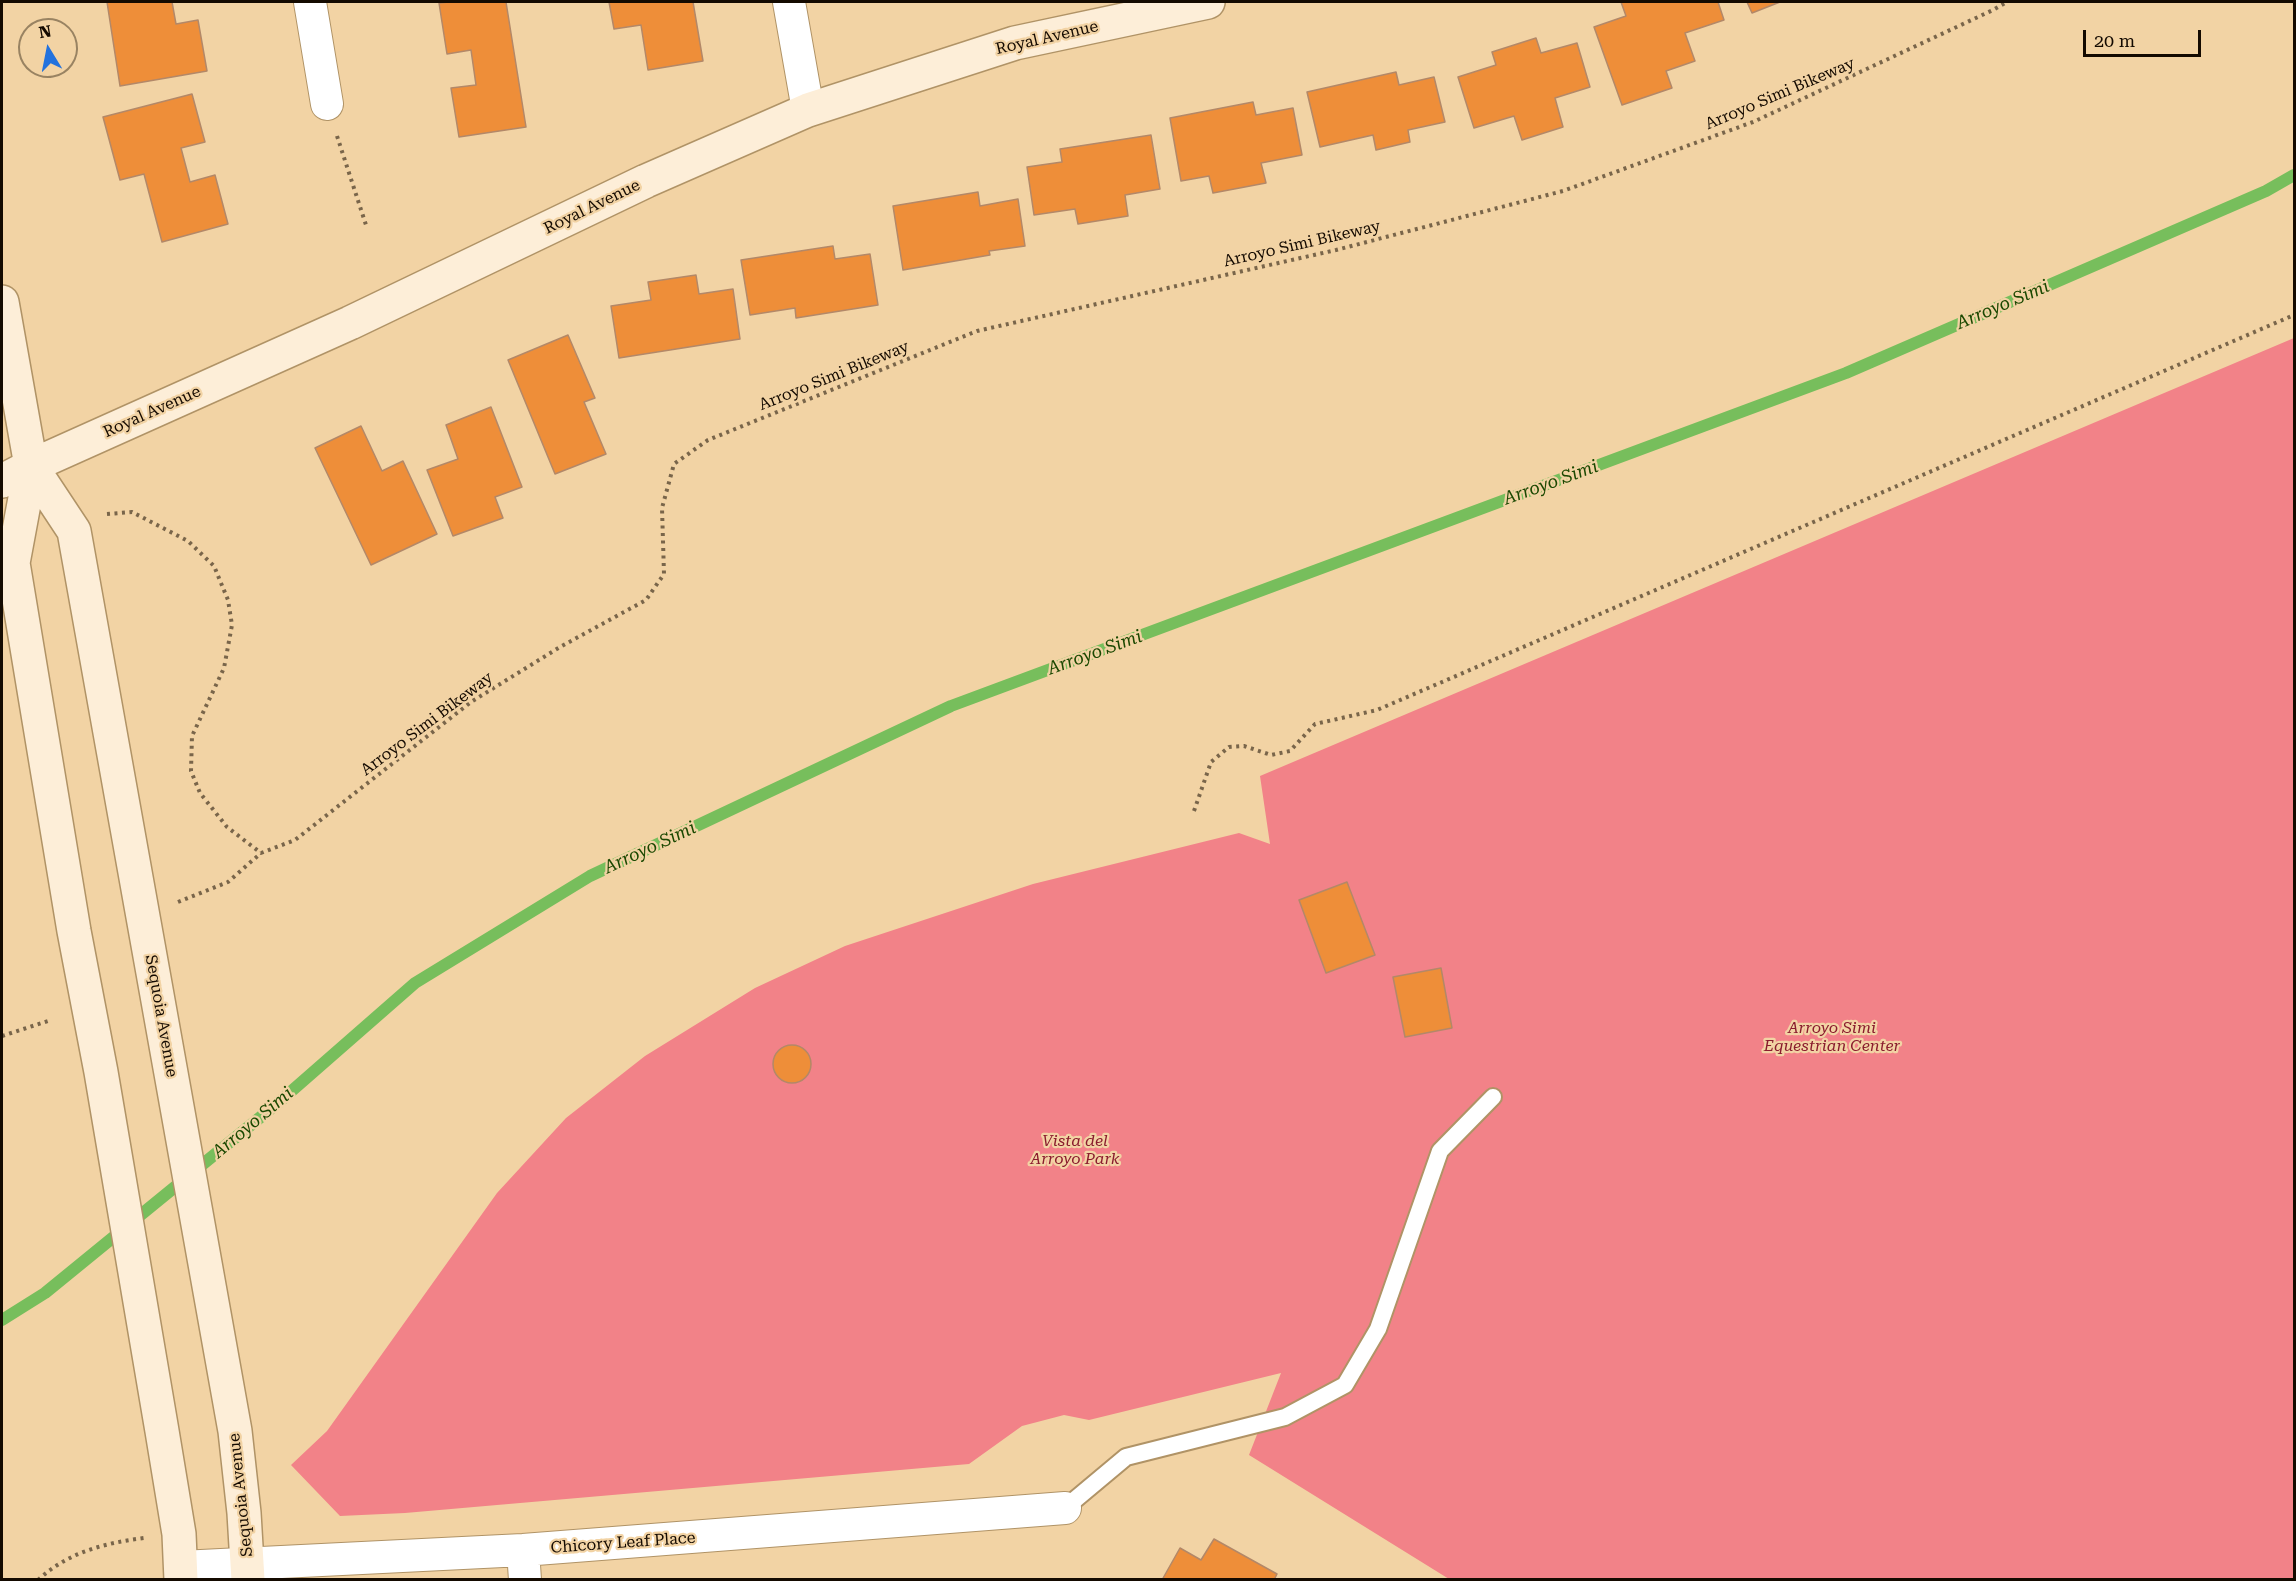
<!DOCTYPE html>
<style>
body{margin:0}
#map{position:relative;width:2296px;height:1581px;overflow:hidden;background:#f2d3a4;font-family:"Roboto Serif",serif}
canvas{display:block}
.frame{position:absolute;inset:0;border:3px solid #140a00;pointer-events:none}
.north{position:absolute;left:18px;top:18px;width:60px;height:60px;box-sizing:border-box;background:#f2d3a4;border:2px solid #998362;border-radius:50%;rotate:350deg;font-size:16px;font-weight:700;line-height:24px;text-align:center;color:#140a00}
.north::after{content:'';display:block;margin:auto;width:21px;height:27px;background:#2372dd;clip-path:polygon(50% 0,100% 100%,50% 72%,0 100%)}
.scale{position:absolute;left:2083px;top:30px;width:118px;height:27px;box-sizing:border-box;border:3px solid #140a00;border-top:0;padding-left:8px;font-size:18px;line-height:21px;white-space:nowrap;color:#140a00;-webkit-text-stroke:4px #f2d3a4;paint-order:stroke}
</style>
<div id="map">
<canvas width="2296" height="1581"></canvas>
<div class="frame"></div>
<div class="north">N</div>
<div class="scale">20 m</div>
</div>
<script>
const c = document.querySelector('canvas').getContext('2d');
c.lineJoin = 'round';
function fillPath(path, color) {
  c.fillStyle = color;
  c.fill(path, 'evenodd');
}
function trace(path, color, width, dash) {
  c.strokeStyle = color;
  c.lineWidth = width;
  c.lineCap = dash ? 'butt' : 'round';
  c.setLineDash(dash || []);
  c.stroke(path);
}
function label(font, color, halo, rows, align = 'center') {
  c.font = font + ' "Roboto Serif",serif';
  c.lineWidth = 4.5;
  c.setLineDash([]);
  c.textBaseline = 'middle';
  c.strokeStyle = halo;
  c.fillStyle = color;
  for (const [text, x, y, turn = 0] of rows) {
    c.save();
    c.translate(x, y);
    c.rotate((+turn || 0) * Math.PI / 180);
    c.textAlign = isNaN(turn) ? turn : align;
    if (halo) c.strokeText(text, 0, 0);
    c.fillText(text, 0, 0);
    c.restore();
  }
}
fillPath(new Path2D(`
 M2294,338V1579H1449L1249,1455L1281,1373L1089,1420L1064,1415L1022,1426L969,1464L405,1513L340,1516L291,1465L327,1431L497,1193L566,1118L645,1056L755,988L845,946L1033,884L1239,833L1270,844L1260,776Z`), '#f28288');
trace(new Path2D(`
 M2,1320L45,1293L279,1102L415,983L590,876L951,706L1846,373L2266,191L2294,175`), '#77be5c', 12);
const building = new Path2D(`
 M107,2H172L176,24L198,20L207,71L120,86Z
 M449,2H506L526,127L459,137L451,88L476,85L471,50L447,54L439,3Z
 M609,2H693L703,61L648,70L641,25L614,29Z
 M1621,2H1718L1724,20L1685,33L1695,61L1666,71L1672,88L1622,105L1594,27L1626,16Z
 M1747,2H1780L1752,13Z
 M1536,38L1541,53L1577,43L1590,87L1555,98L1563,127L1522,140L1514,116L1474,128L1458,77L1496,65L1492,52Z
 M1396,72L1399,85L1434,77L1445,122L1408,130L1410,142L1376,150L1373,135L1320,147L1307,92Z
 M192,94L205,142L181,148L190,182L215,175L228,224L162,242L144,174L120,180L103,117Z
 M1253,102L1256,115L1293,108L1302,155L1261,163L1266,183L1213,193L1209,176L1181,181L1170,118Z
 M1151,135L1160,189L1125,195L1128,216L1078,224L1075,209L1034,215L1027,167L1062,162L1060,149Z
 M978,192L980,206L1018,199L1025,246L989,251L990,255L903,270L893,206Z
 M833,246L835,259L870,254L878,305L796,318L795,308L750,315L741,260Z
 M696,275L699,294L733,289L740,339L619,358L611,306L651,300L648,282Z
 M568,335L595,398L584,402L606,454L555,474L508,360Z
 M491,407L522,487L495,497L503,518L453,536L427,470L458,459L446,425Z
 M361,426L382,471L403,461L437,534L371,565L315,448Z
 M1347,882L1375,955L1326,973L1299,900Z
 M1441,968L1452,1028L1405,1037L1393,977Z
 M773 1064a19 19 0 1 1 38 0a19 19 0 1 1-38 0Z
 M1214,1539L1277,1574L1274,1580H1162L1180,1548L1201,1560Z`);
fillPath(building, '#ee8e39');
trace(building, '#b38868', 1.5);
const service = new Path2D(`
 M1065,1508L1126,1457L1285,1417L1345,1385L1378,1329L1440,1151L1493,1097`);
const minor = new Path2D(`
 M310,2L327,104
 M789,2L808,110
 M523,1550L525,1580
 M181,1567L523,1550L1065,1508`);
const secondary = new Path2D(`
 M2,302L31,466L13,563L74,931L101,1072L162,1431L179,1534L181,1580
 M31,466L74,531L235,1431L244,1513L248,1580
 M2,481L31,466L350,323L646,181L808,110L1015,43L1208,2`);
trace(service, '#b09366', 20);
trace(minor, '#b09366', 34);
trace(secondary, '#b09366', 36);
trace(new Path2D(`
 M337,136L366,225
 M107,514L132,512L188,541L214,566L228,600L232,625L224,668L192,736L191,771L200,793L227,827L261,853L295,840L471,702L560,647L646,600L664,574L662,508L674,464L708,440L977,331L1336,250L1563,191L1753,122L1993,10L2007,2
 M1194,811L1211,762L1229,747L1244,746L1271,755L1290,751L1315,724L1377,710L2294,315
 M178,902L228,882L261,853
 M2,1036L51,1020
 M38,1580C68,1552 105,1543 144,1538`), '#79654a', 4, [3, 4.5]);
trace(service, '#fff', 16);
trace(minor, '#fff', 32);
trace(secondary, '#fdeed8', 33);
label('16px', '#140a00', '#f2d3a4', [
 ["Royal Avenue",1047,38,-13],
 ["Arroyo Simi Bikeway",1780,94,-23],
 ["Royal Avenue",592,207,-26],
 ["Arroyo Simi Bikeway",1302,244,-13],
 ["Arroyo Simi Bikeway",834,376,-22],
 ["Royal Avenue",152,412,-24],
 ["Arroyo Simi Bikeway",427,724,-37],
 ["Sequoia Avenue",161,1016,80],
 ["Sequoia Avenue",241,1495,-96],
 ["Chicory Leaf Place",623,1543,-4]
]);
label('italic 16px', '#8a1c2e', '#f2d3a4', [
 ["Arroyo Simi",1832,1028],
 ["Equestrian Center",1832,1046],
 ["Vista del",1075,1141],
 ["Arroyo Park",1075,1159]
]);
label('italic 18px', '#1b4801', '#f2d3a4', [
 ["Arroyo Simi",2003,305,-23],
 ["Arroyo Simi",1551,483,-20],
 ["Arroyo Simi",1095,653,-20],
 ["Arroyo Simi",650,848,-25],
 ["Arroyo Simi",253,1123,-40]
]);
</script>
